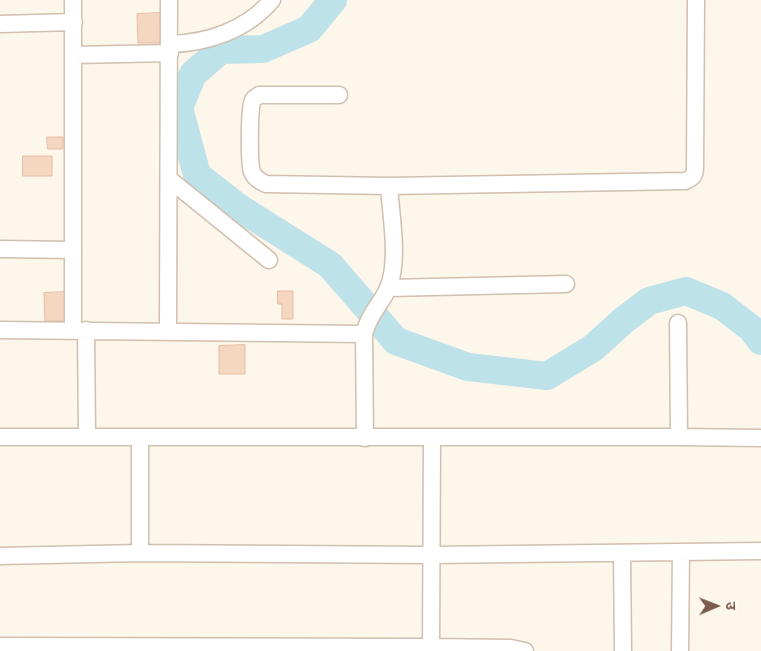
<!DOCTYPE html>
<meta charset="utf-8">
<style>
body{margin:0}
#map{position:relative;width:761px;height:651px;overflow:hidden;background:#fdf6eb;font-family:"Roboto Condensed","Noto Sans Devanagari",sans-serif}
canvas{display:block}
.north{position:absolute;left:691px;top:581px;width:50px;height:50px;-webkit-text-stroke:4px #fffaf2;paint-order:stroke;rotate:89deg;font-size:14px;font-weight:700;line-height:20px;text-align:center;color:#7b5d4c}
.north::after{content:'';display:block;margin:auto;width:18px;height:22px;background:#7b5d4c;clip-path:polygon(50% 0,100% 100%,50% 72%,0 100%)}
</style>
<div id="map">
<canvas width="761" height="651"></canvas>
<div class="north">उ</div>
</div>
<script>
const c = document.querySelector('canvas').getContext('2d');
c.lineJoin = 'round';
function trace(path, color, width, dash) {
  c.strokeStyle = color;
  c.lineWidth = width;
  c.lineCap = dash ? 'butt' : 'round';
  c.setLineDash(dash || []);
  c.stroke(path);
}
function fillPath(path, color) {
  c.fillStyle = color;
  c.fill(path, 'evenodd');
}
trace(new Path2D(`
 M333,0L309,29L263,49L221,50L193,74L179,108L197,175L238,207L330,265L396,341L468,367L547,376L593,348L624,320L649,301L686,291L722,306L752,329L761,341`), '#bee2e9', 28);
const building = new Path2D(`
 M160,13L161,43H138L137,14Z
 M47,137H63V149H48Z
 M23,156H52V176H23Z
 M278,291H293V319H282V304H278Z
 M66,292L67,321H45L44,293Z
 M245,345V374H219V346Z`);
fillPath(building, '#f4d6c1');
trace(building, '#e7bca1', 1);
const minor = new Path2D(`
 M0,24L74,22
 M170,44C208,43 247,30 272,0
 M73,55L170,53
 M339,95H259C258,96 253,99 253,100C249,107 249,164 252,172C255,179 260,181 266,184L389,186C391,216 399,258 389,286C382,304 369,313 364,334L365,438
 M169,179L269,260
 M389,186L685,181C693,178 695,175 695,167L696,0
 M0,249L73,250
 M388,288L566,284
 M678,323L679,437
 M0,330L364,334
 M73,330V0
 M86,330L87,437
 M168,331L169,0
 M0,437H679L761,438
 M140,437V553
 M622,554L623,651
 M0,556L140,553L431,555L761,551
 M0,646L431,647L432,438
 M431,647L511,648L525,651
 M680,651L681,552`);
trace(minor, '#d1bfaf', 19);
trace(minor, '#fff', 16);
</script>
